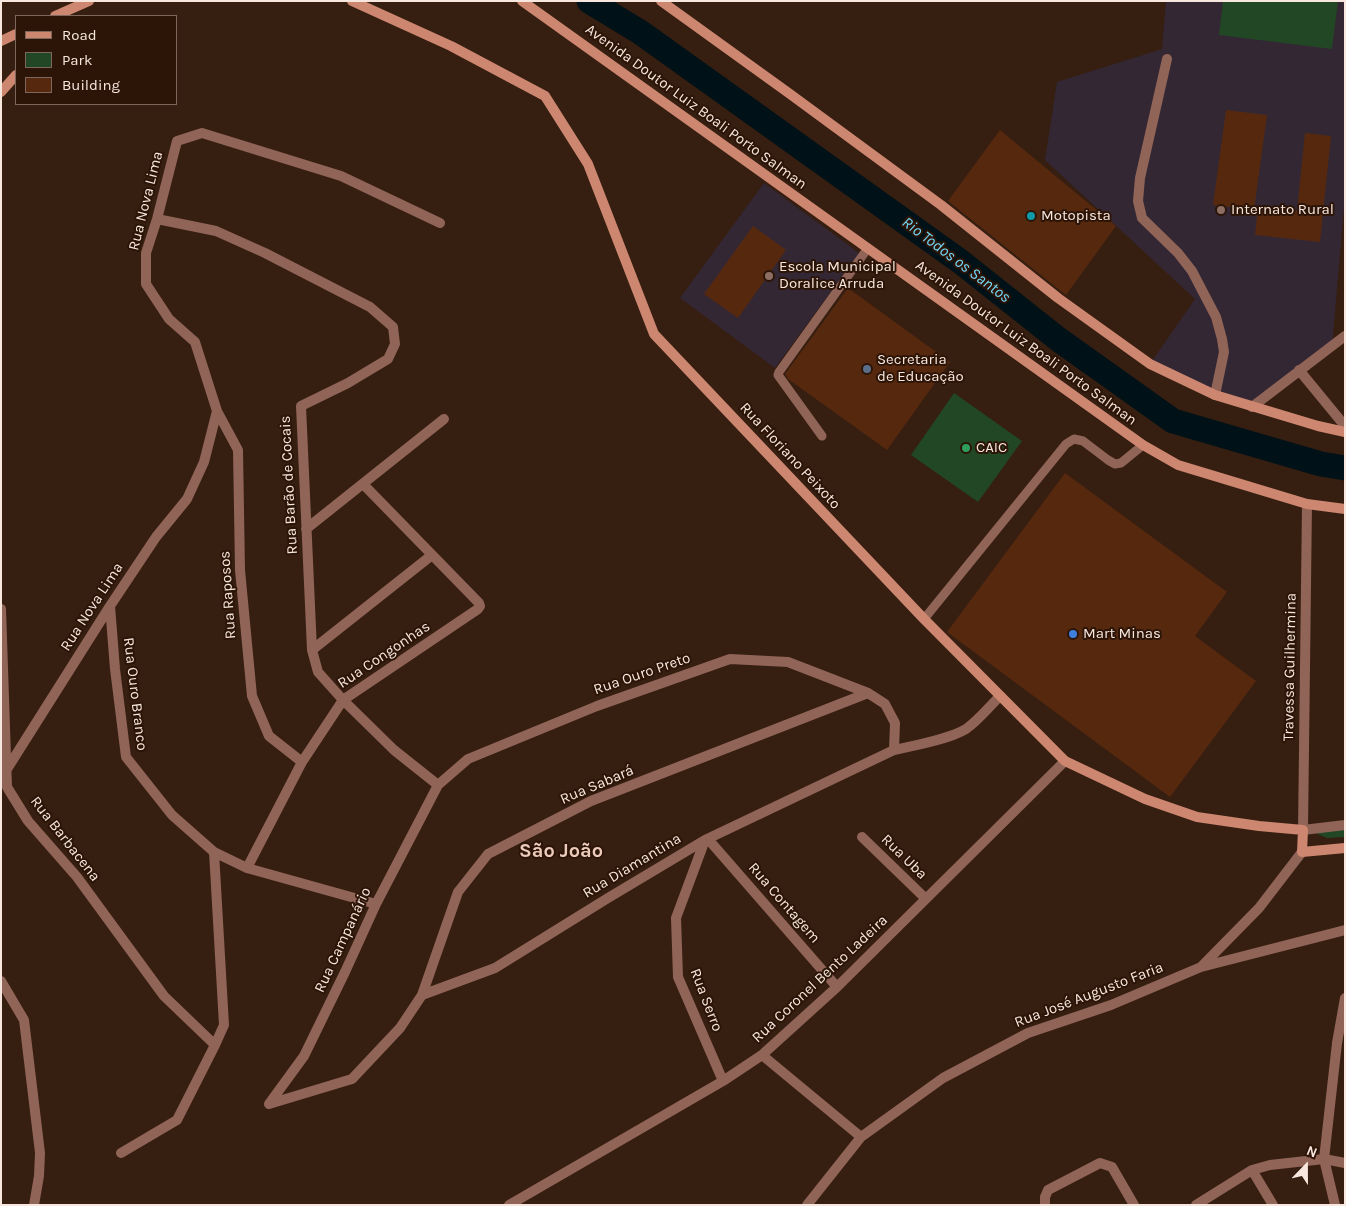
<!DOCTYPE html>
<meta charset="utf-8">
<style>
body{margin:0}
#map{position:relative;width:1346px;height:1206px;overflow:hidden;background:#361e11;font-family:Karla,sans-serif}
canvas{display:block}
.frame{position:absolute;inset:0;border:2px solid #f8e7de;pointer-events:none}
.legend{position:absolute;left:15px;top:15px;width:162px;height:90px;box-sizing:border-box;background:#2c1407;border:1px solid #7e685d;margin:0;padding:6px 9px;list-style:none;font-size:15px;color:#f8e7de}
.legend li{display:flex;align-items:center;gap:10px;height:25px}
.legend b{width:25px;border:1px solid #7e685d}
.north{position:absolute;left:1281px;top:1141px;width:50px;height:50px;-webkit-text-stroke:4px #2c1407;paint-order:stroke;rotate:22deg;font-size:14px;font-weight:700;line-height:20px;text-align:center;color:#f8e7de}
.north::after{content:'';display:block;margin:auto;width:18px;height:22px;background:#f8e7de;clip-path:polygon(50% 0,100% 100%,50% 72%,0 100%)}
</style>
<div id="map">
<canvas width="1346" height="1206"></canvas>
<div class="frame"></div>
<ul class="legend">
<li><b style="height:6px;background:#cd8770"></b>Road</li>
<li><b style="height:14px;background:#224724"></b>Park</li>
<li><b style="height:14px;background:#56290f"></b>Building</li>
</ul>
<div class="north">N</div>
</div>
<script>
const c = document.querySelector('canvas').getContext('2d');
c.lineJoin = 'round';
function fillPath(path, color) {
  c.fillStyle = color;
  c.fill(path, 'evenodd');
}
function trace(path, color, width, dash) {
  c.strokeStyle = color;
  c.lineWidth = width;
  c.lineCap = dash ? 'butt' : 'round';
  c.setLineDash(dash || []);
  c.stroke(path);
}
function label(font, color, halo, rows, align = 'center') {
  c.font = font + ' Karla,sans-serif';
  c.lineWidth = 4;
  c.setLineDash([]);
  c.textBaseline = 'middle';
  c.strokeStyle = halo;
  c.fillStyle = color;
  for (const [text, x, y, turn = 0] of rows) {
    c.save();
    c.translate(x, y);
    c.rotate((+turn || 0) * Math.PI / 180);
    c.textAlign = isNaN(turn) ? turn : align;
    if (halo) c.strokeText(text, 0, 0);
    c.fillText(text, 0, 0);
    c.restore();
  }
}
fillPath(new Path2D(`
 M1166,1H1345V195L1332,346L1252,407L1150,364L1195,299L1045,160L1057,82L1162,49Z
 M764,183L859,253L775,368L680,298Z`), '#342734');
fillPath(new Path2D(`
 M1223,1H1338L1332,49L1219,35Z
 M954,393L1022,441L978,502L911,455Z
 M1345,829V837L1327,838L1313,832Z`), '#224724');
trace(new Path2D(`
 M589,1L640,32L961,262L1058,339L1173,421L1321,464L1345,468`), '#001218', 25);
fillPath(new Path2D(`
 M1226,110L1267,115L1254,210L1213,205Z
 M1000,130L1116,226L1066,295L948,201Z
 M1305,133L1331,136L1320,242L1255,235L1258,207L1297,211Z
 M753,226L786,250L738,318L704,294Z
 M848,288L950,362L887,450L788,379L785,374Z
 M1065,473L1227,592L1195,636L1256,681L1170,797L947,632Z`), '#56290f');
trace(new Path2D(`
 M822,436L778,375L779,372L868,248
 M924,619L1066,444L1074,439L1083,441L1108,460L1115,464L1121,463L1143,445`), '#906456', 9);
trace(new Path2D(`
 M1167,59L1140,178L1138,201L1142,218L1178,253L1192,271L1216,317L1222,339L1224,352L1215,395
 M157,219L216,231L265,253L370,307L393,327L395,344L388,359L348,383L301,406L312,650L318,672L343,700L394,750L438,785
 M1299,370L1345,426
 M1252,407L1345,336
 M217,411L238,450L240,570L252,696L269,736L302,762
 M1307,504L1303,830L1345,825
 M306,529L444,419
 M110,606L115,669L126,757L172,815L214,852L247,868L376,904
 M1,609L7,787L28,821L77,877L164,996L215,1045
 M312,650L432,555
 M894,750C913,746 950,739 966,729C979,720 989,707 1000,696
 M7,769L110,606L156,537L187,499L204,462L217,411L195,342L169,319L146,284V253L157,219L177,141L202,133L341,176L440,223
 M862,837L925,898
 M708,839L837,987
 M705,840L676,918L678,977L723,1081
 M247,868L302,762L343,700L478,609L480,606L479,603L363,484
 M1202,966L1259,908L1302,852
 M1,981L24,1020L40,1153L39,1176L34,1205
 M762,1055L861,1137
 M269,1104L304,1056L345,972L376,904L438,785L468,759L597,706L730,659L788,662L868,693L885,704L895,723L894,750L705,840L608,898L495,968L422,995
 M269,1104L352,1079L400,1028L422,995L458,892L488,854L591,801L868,693
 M121,1153L177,1120L215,1045L224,1025L214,852
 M1252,1170L1273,1205
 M509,1205L723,1081L762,1055L837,987L1065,761
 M807,1205L861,1137L943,1078L1028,1033L1111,1005L1201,967L1345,930
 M1045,1205V1197L1048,1190L1100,1163L1112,1167L1134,1205
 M1196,1205L1252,1170L1270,1165L1324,1159L1345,1163
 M1335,1205L1324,1159L1337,1043L1345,998`), '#906456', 10);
trace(new Path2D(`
 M352,1L451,46L545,96L588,164L654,334L924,619L1065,761L1145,799L1197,817L1259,826L1303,830L1302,852L1345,848
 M522,1L1143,445L1178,465L1307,504L1345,509
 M661,1L790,94L941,205L1058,298L1150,364L1215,395L1318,426L1345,432
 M55,16L89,1
 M1,41L16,34
 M1,92L16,75`), '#cd8770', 10);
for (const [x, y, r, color] of [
 [1221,210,5,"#8d6e63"],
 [1031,216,5,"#0f9aa8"],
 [769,276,5,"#8d6e63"],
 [867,369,5,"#5c6f8a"],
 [966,448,5,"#2e9e5b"],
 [1073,634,5,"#3f7fe0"]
]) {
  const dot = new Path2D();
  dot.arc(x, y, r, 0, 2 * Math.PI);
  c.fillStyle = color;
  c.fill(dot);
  trace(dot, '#2c1407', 2);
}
label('15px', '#f8e7de', '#2c1407', [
 ["Avenida Doutor Luiz Boali Porto Salman",696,107,36],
 ["Rua Nova Lima",146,201,-76],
 ["Avenida Doutor Luiz Boali Porto Salman",1026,343,36],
 ["Rua Floriano Peixoto",790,456,47],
 ["Rua Barão de Cocais",289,485,-93],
 ["Rua Raposos",228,595,-94],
 ["Rua Nova Lima",92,607,-57],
 ["Rua Congonhas",384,655,-34],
 ["Travessa Guilhermina",1290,667,-89],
 ["Rua Ouro Preto",642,674,-19],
 ["Rua Ouro Branco",135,694,83],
 ["Rua Sabará",597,785,-23],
 ["Rua Barbacena",65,839,52],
 ["Rua Uba",904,857,44],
 ["Rua Diamantina",632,866,-31],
 ["Rua Contagem",784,903,49],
 ["Rua Campanário",343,940,-65],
 ["Rua Coronel Bento Ladeira",820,979,-43],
 ["Rua José Augusto Faria",1089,995,-21],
 ["Rua Serro",706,1000,69]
]);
label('15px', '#f8e7de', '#2c1407', [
 ["Internato Rural",1231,210],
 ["Motopista",1041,216],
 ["Escola Municipal",779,267],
 ["Doralice Arruda",779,284],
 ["Secretaria",877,360],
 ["de Educação",877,377],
 ["CAIC",976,448],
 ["Mart Minas",1083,634]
], 'left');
label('italic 16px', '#72dafa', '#2c1407', [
 ["Rio Todos os Santos",956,260,37]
]);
label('bold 20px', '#eccbba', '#2c1407', [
 ["São João",561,851]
]);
</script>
